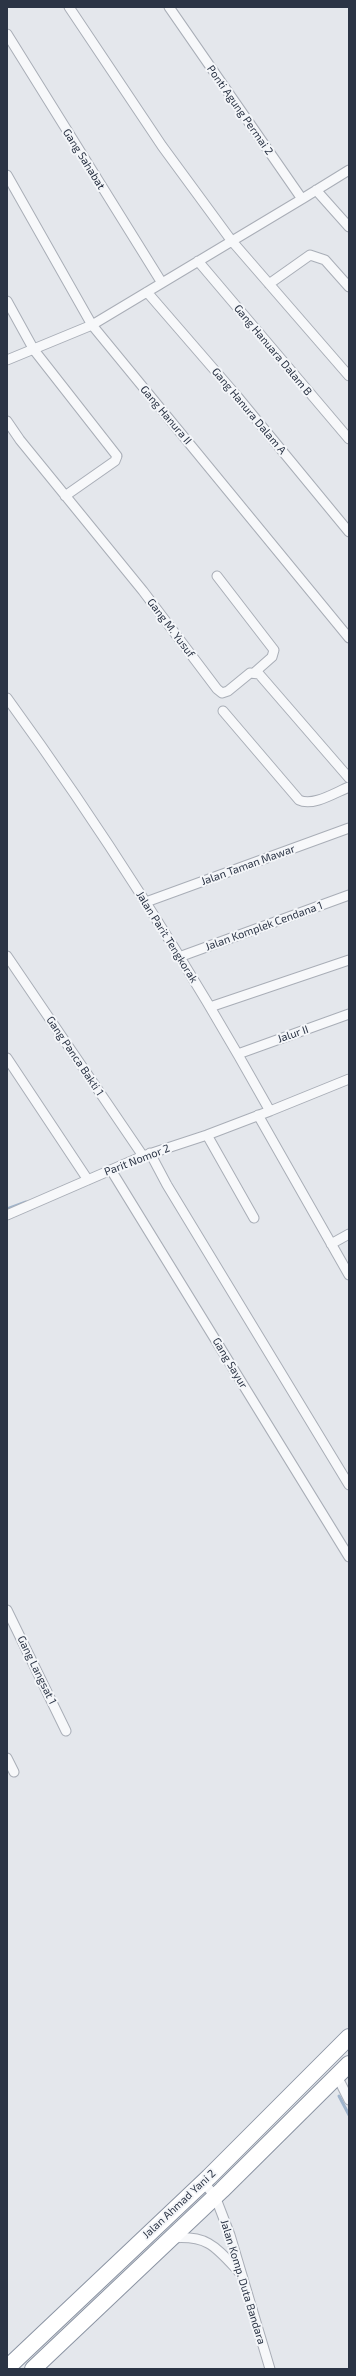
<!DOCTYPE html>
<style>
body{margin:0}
#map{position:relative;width:356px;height:2376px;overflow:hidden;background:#e4e7ec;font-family:"Exo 2",sans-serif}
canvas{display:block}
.frame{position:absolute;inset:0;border:8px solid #2b3445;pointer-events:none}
</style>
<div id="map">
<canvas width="356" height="2376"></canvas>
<div class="frame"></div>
</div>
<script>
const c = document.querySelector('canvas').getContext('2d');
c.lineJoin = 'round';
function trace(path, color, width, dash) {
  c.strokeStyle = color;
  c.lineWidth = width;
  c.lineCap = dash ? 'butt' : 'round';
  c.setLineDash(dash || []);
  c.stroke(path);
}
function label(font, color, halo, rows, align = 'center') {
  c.font = font + ' "Exo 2",sans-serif';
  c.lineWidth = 4;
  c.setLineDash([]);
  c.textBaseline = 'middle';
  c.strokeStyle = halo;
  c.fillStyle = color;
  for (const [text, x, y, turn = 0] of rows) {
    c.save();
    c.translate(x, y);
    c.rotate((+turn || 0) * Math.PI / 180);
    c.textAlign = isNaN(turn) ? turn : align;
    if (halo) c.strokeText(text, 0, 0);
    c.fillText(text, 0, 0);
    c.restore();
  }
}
trace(new Path2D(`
 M7,1209L26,1202
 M339,2096L349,2115`), '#9fb4cc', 3);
const street = new Path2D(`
 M69,7L162,146L231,240L349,376
 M169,7L302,199L349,170
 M7,34L162,283
 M7,175L92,325L349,638
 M316,190L349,227
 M198,261L349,439
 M269,284L310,255L325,260L349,287
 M147,292L237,396L349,532
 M7,301L34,350L117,456L115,461L65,496
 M7,360L92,325L302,199
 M7,421L20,440L143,591L217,689L222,693L228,691L250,673L259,674L349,778
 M217,576L274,650L272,657L255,672
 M7,698C103,830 190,968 270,1111L349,1079
 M223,711L299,800C313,807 336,792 349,787
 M146,902L349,828
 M7,956L143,1156
 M179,957L349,895
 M210,1007L349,960
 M238,1054L349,1014
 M7,1058L88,1180
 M258,1115L349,1275
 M207,1135L254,1218
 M150,1153L167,1185L349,1485
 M111,1170L349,1557
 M7,1215L143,1156L207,1135L270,1111
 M331,1244L349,1234
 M7,1610L66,1731
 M7,1758L14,1772
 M337,2076L349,2100
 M203,2182L215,2196L230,2235L270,2369
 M172,2238C208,2235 216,2247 239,2272`);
const highway = new Path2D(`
 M7,2368L209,2177L349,2037
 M33,2369L222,2190L349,2064`);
trace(street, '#a9aeb7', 11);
trace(highway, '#8b94a3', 18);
trace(street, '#f7f8fa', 9);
trace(highway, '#fff', 16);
label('11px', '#2b3445', '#f4f6f9', [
 ["Ponti Agung Permai 2",240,110,55],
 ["Gang Sahabat",84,159,58],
 ["Gang Hanuara Dalam B",273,350,50],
 ["Gang Hanura Dalam A",249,411,50],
 ["Gang Hanura II",166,415,50],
 ["Gang M. Yusuf",171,628,53],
 ["Jalan Taman Mawar",248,865,-20],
 ["Jalan Komplek Cendana 1",264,926,-20],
 ["Jalan Parit Tengkorak",167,937,58],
 ["Jalur II",293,1034,-19],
 ["Gang Panca Bakti 1",75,1056,56],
 ["Parit Nomor 2",137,1160,-21],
 ["Gang Sayur",230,1363,59],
 ["Gang Langsat 1",37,1670,64],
 ["Jalan Ahmad Yani 2",179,2204,-43],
 ["Jalan Komp. Duta Bandara",243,2282,73]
]);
</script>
